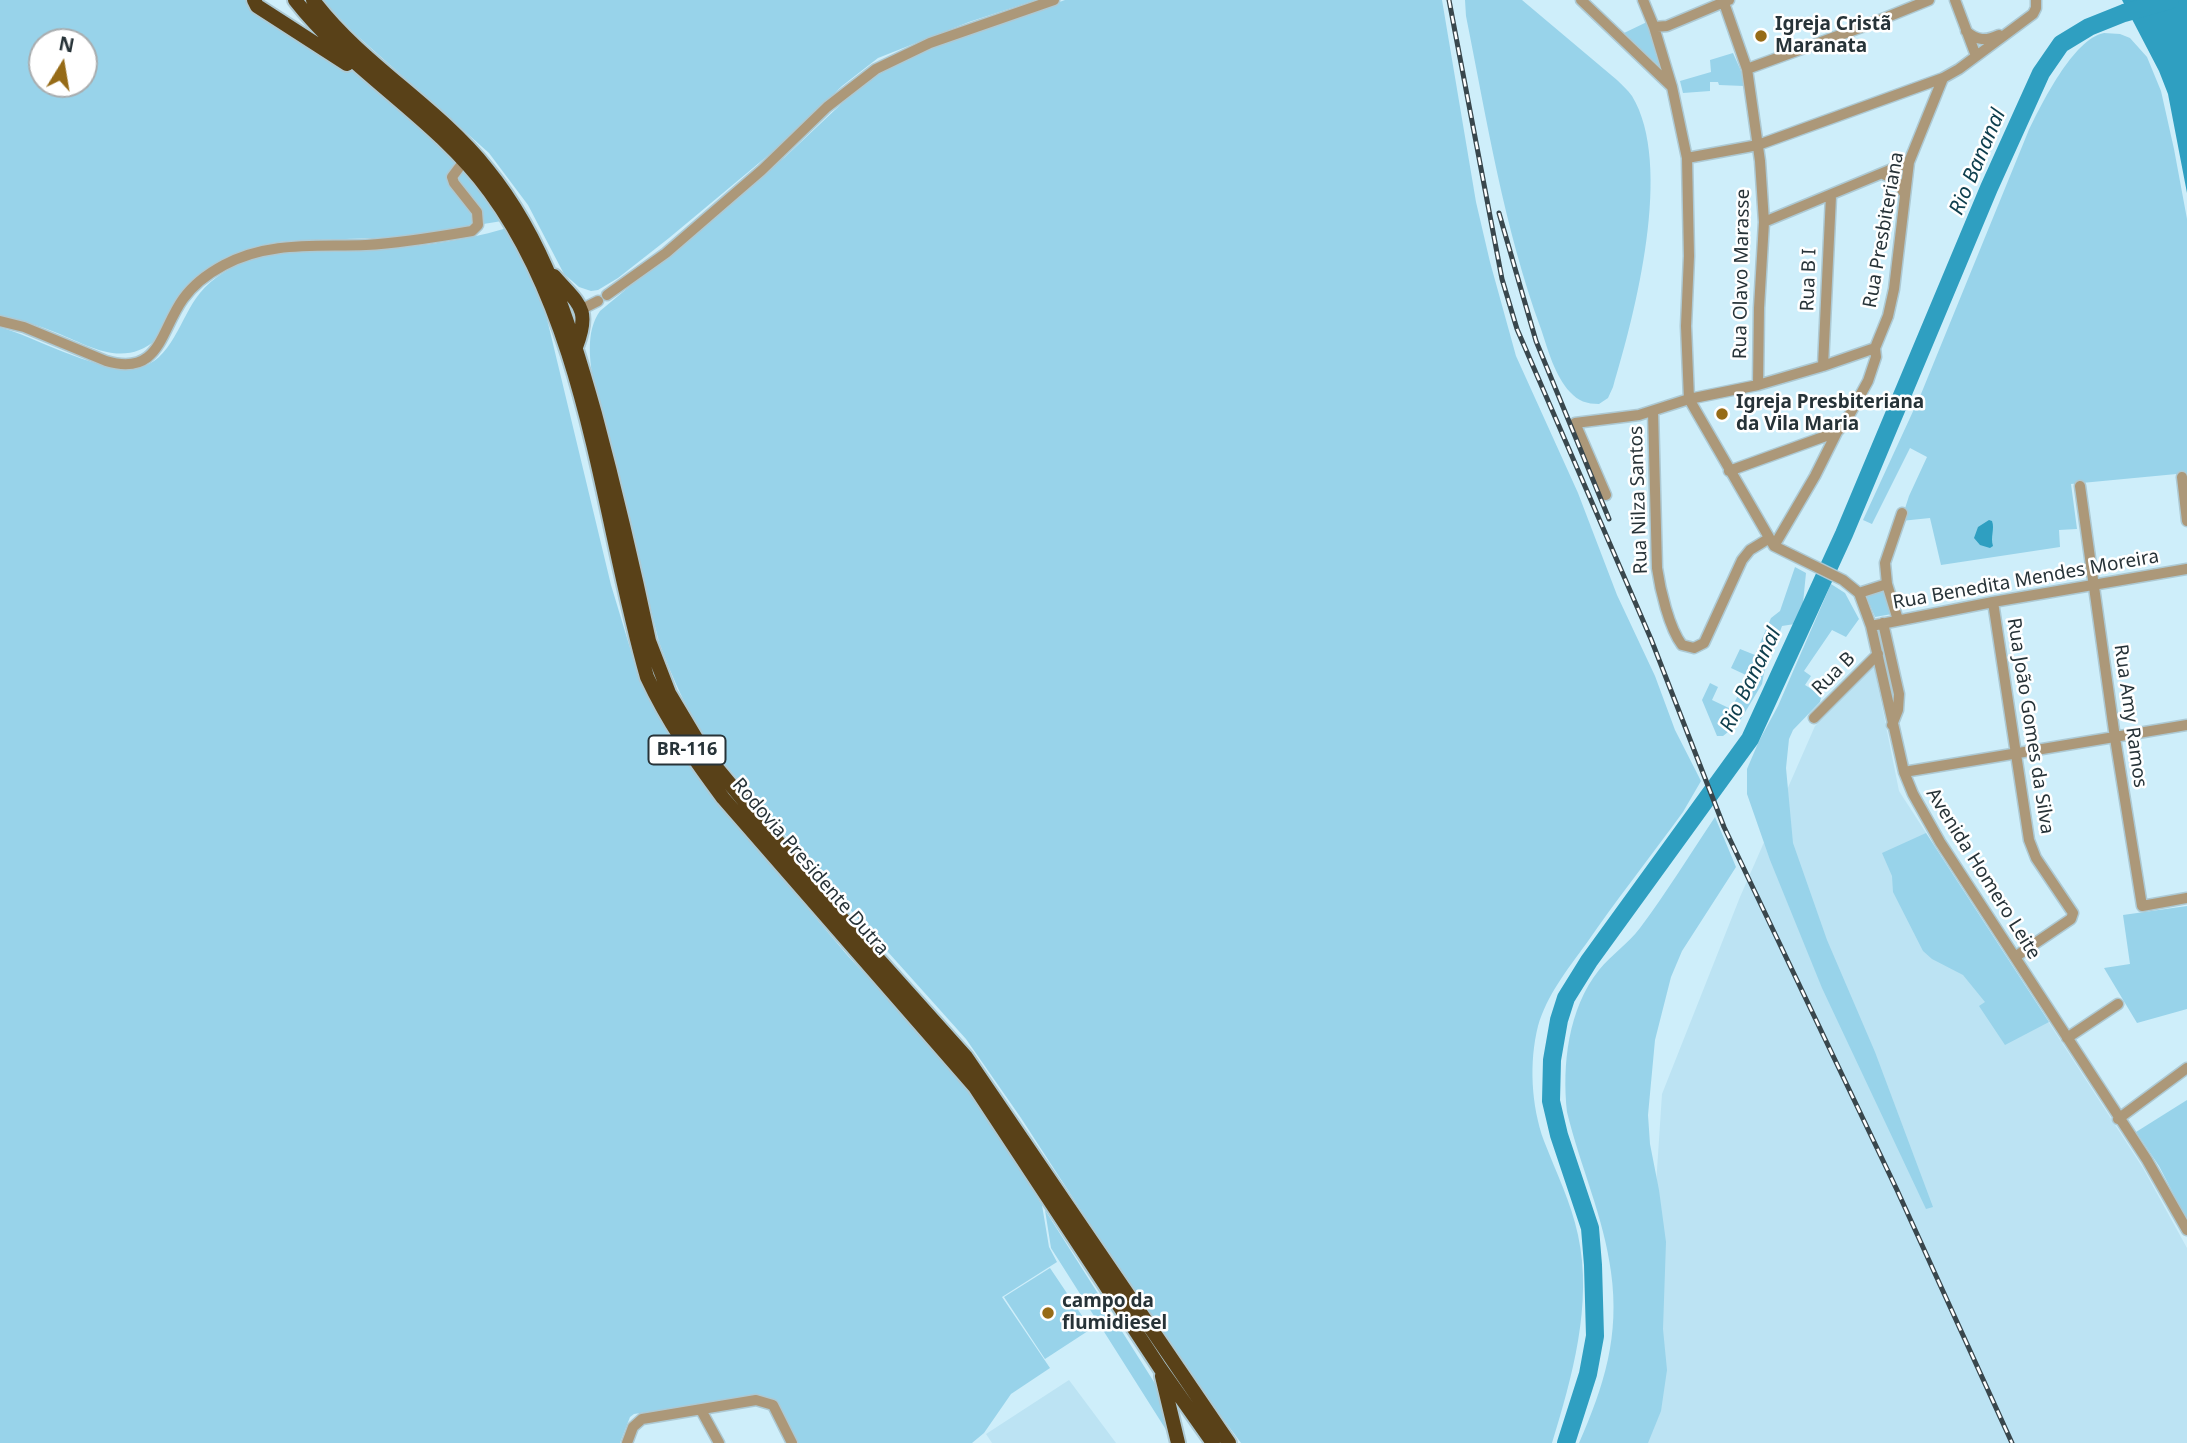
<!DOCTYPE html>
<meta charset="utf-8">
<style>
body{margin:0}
#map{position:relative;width:2187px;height:1443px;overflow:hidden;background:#ceeefa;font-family:"Noto Sans",sans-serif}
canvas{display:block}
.north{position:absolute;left:28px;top:28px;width:70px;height:70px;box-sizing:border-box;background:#fff;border:2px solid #a9adaf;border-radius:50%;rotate:11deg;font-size:19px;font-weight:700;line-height:28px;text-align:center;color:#273338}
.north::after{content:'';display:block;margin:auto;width:24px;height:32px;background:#966b17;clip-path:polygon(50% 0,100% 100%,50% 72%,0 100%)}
</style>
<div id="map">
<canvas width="2187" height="1443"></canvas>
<div class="north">N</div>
</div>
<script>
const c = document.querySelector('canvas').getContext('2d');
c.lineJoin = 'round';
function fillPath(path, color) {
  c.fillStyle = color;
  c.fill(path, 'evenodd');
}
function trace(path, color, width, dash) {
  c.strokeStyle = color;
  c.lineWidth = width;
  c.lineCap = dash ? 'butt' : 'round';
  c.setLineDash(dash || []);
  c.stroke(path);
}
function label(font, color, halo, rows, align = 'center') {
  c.font = font + ' "Noto Sans",sans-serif';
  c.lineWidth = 5;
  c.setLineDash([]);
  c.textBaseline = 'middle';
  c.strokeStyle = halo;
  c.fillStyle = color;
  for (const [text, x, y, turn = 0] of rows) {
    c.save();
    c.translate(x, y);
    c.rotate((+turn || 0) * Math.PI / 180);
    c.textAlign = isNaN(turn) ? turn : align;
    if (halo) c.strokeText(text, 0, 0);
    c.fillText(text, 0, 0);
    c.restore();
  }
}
fillPath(new Path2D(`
 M1874,666L1899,791L2143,1168L2187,1248V1443H1639L1662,1094L1740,897L1815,726Z
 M1069,1380L1116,1443H992L986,1434Z`), '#bce3f3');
fillPath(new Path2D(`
 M0,0H249L313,46L375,86L433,136L482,190L502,221L403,237L288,241C264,243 223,253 207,271C188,291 174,316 158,338C123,370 89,345 52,331C35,324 17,320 0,315ZM42,42H84V84H42Z
 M322,0H1036L969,22L878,58L842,86L783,143L669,238L618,278L598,290L591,291L579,287L564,274L528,205L489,153L354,33Z
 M1065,0H1442L1476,202L1490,262L1516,356L1578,493L1617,595L1655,676L1675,730L1701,781L1683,812C1651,856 1617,899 1586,944C1567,970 1547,995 1538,1026C1529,1062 1531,1105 1544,1141C1556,1172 1571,1202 1578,1235C1593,1304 1572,1378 1552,1443H1241L1171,1349L1021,1118L966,1039L836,894L711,748C689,715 673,680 659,642L594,386C590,362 585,332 600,311L785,157L854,92L873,78L898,62L922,51Z
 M1465,0H1522L1617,80C1622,85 1628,90 1632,96C1674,165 1635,314 1613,387L1608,398L1599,404C1587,404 1578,401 1570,392C1555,376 1548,350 1541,329C1504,228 1487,121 1466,16Z
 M1649,21L1663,70L1624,33Z
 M2104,33L2120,34L2130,38L2147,57L2161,91L2174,149L2187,219V473L2071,484L2077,529L2059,530L2060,547L1941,565L1930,518L1901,521L1909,496L1927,457L1910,448L1872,524L1863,520L1921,394L2028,132C2041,105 2073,39 2104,33Z
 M1733,53L1741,71L1744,86L1719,85L1718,82H1710V91L1683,93L1680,81L1711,72L1710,60Z
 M507,228L538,292L547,319L611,585L637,671L649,700L677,747L733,820L848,956L936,1049L977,1101L1042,1205L1049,1247L1057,1262L1002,1297L1050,1368L1011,1394L984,1433L972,1443H798L777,1401L760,1395L634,1414L630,1417L620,1443H0V327C37,338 101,374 137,368C172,362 180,317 200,293C212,278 231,267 248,260C281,246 319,252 354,251C406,248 457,243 507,228Z
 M1795,567L1806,573L1801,623L1782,626L1772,654L1766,663L1762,684L1738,724L1723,736H1717L1702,700L1710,683L1718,687L1712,700L1731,709L1748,676L1731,668L1740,649L1755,655L1771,618L1780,611Z
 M1831,584L1845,593L1859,619L1846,637L1832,630L1804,671L1811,676L1805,685L1818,693L1821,698L1820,702L1793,730L1789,739L1786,768L1793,843L1827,940L1875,1052L1933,1207L1926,1209L1822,988L1770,860L1747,794V769L1759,741L1778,706Z
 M1886,589L1892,614L1875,617L1866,596Z
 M1715,817L1736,867L1682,951L1671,977L1655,1040L1648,1115L1650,1144L1659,1190L1666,1242L1663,1329L1667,1370L1661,1411L1648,1443H1579C1604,1386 1620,1336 1611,1272C1604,1217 1580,1166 1567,1112C1562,1065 1568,1009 1599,970C1612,954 1628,944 1640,928C1667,892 1690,854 1715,817Z
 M1926,833L2049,1022L2005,1045L1979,1006L1985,1002L1963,975L1932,959L1923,951L1893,892L1892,876L1882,853Z
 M2187,906V1009L2137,1023L2104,968L2130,964L2123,915Z
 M2187,1100V1220L2159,1166L2136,1132Z
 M1045,1210L1161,1393L1170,1436L1051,1248Z
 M1050,1268L1091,1329L1045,1359L1004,1297Z`), '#98d3ea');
fillPath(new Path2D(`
 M2122,0H2187V193L2168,94L2159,71Z
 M1989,520L1992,521C1995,529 1990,537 1993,546L1990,548L1980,545L1974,538L1978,527Z`), '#2f9fc1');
trace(new Path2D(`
 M1566,1443L1588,1374L1595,1336L1593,1265L1590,1228L1559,1135L1551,1101L1552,1060L1559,1020L1566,998L1589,961L1750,739L1844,534L1989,188L2041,73L2061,44L2089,27L2124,13L2170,0`), '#2f9fc1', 18);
const minor = new Path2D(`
 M1581,0L1672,87
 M1643,0L1654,27L1672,87L1687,158L1689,256L1686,326L1689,399L1774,546L1843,580L1859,593L1871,626L1904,772L1913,794L1940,842L2147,1160L2187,1230
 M1723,0L1747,69L1760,161L1764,222L1759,308L1758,385
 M1955,0L1976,56
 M1654,27L1667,26L1729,0
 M1966,31C1977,41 1986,41 1999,35
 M1747,69L1865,26L1929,0
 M1687,158L1758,145L1943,78L1959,69L2033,14L2036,8V0
 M1883,174L1896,180L1904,193
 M1764,222L1909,162
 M607,295L666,253L762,170L827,107L876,69L930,43L1054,0
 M582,309L598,301
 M0,321L24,327L106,361C160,377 160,331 183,299C193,285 209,273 224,265C269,241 316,247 366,245C402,243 437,237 472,231L478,225L477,212L454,183L452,177L464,161
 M1823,366L1831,196
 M1653,411L1657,568C1660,589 1669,628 1682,645L1694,648L1704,643L1742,560L1750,550L1768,539
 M1729,471L1837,432
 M2182,477L2187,521
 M2080,486L2115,738L2142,906L2187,898
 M1606,495L1575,423L1639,415L1689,399L1758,385L1823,366L1875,348
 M1774,546L1815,476L1837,432L1845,423L1868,381L1876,357L1875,348L1888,316L1894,289L1909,162L1943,78
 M1859,593L1887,584
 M1993,602L2029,840L2036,858L2073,913L2071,919L2015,957
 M1898,620L1887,584L1885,563L1902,513
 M1883,623L1899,694L1898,710L1892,725
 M1871,626L1993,602L2187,569
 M1814,718L1878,654
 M1904,772L2187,725
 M2067,1038L2118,1004
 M2118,1119L2187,1068
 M701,1410L719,1443
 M627,1443L633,1427L642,1419L756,1400L773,1405L792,1443`);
const highway = new Path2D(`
 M254,0L257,6L347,64
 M295,0C351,72 435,117 490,192C589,327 602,520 647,677C668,722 694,759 723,798L975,1087L1160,1368L1213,1443
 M313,0C362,65 436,105 487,169C545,240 571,328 595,414C615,489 633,565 649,641L669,693L706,755L837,913L966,1057L1229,1443
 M554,276C579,305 591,308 576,347
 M1162,1376L1178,1443`);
trace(minor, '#adc9d3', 13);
trace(highway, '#adc9d3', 18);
trace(minor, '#ac9879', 10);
trace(highway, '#594118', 14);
const rail = new Path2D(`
 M1449,0L1502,279L1517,329L1651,639L1724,827L1897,1190L2012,1443
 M1499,213L1536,341L1609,519`);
trace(rail, '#39474d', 5);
trace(rail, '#fff', 2.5, [8]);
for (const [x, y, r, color] of [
 [1761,36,7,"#966b17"],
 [1722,414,7,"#966b17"],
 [1048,1313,7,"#966b17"]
]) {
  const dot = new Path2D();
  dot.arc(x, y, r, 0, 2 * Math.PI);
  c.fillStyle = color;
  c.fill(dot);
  trace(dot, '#fff', 2.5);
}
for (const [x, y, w] of [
 [687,750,77]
]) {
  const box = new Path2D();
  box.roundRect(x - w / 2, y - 14.5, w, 29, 5);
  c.fillStyle = '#fff';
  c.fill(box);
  trace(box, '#273338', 2);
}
label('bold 18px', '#273338', null, [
 ["BR-116",687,750]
]);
label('bold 19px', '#273338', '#fff', [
 ["Igreja Cristã",1775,25],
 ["Maranata",1775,47],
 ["Igreja Presbiteriana",1736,403],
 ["da Vila Maria",1736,425],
 ["campo da",1062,1302],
 ["flumidiesel",1062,1324]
], 'left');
label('19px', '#273338', '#fff', [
 ["Rua Presbiteriana",1884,230,-80],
 ["Rua Olavo Marasse",1742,274,-89],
 ["Rua B I",1809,280,-88],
 ["Rua Nilza Santos",1639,500,-92],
 ["Rua Benedita Mendes Moreira",2026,580,-10],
 ["Rua B",1834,674,-45],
 ["Rua Amy Ramos",2130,716,82],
 ["Rua João Gomes da Silva",2030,726,81],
 ["Rodovia Presidente Dutra",810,867,49],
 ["Avenida Homero Leite",1983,874,58]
]);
label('italic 21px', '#0e3e4d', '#fff', [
 ["Rio Bananal",1978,162,-67],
 ["Rio Bananal",1751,680,-64]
]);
</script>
